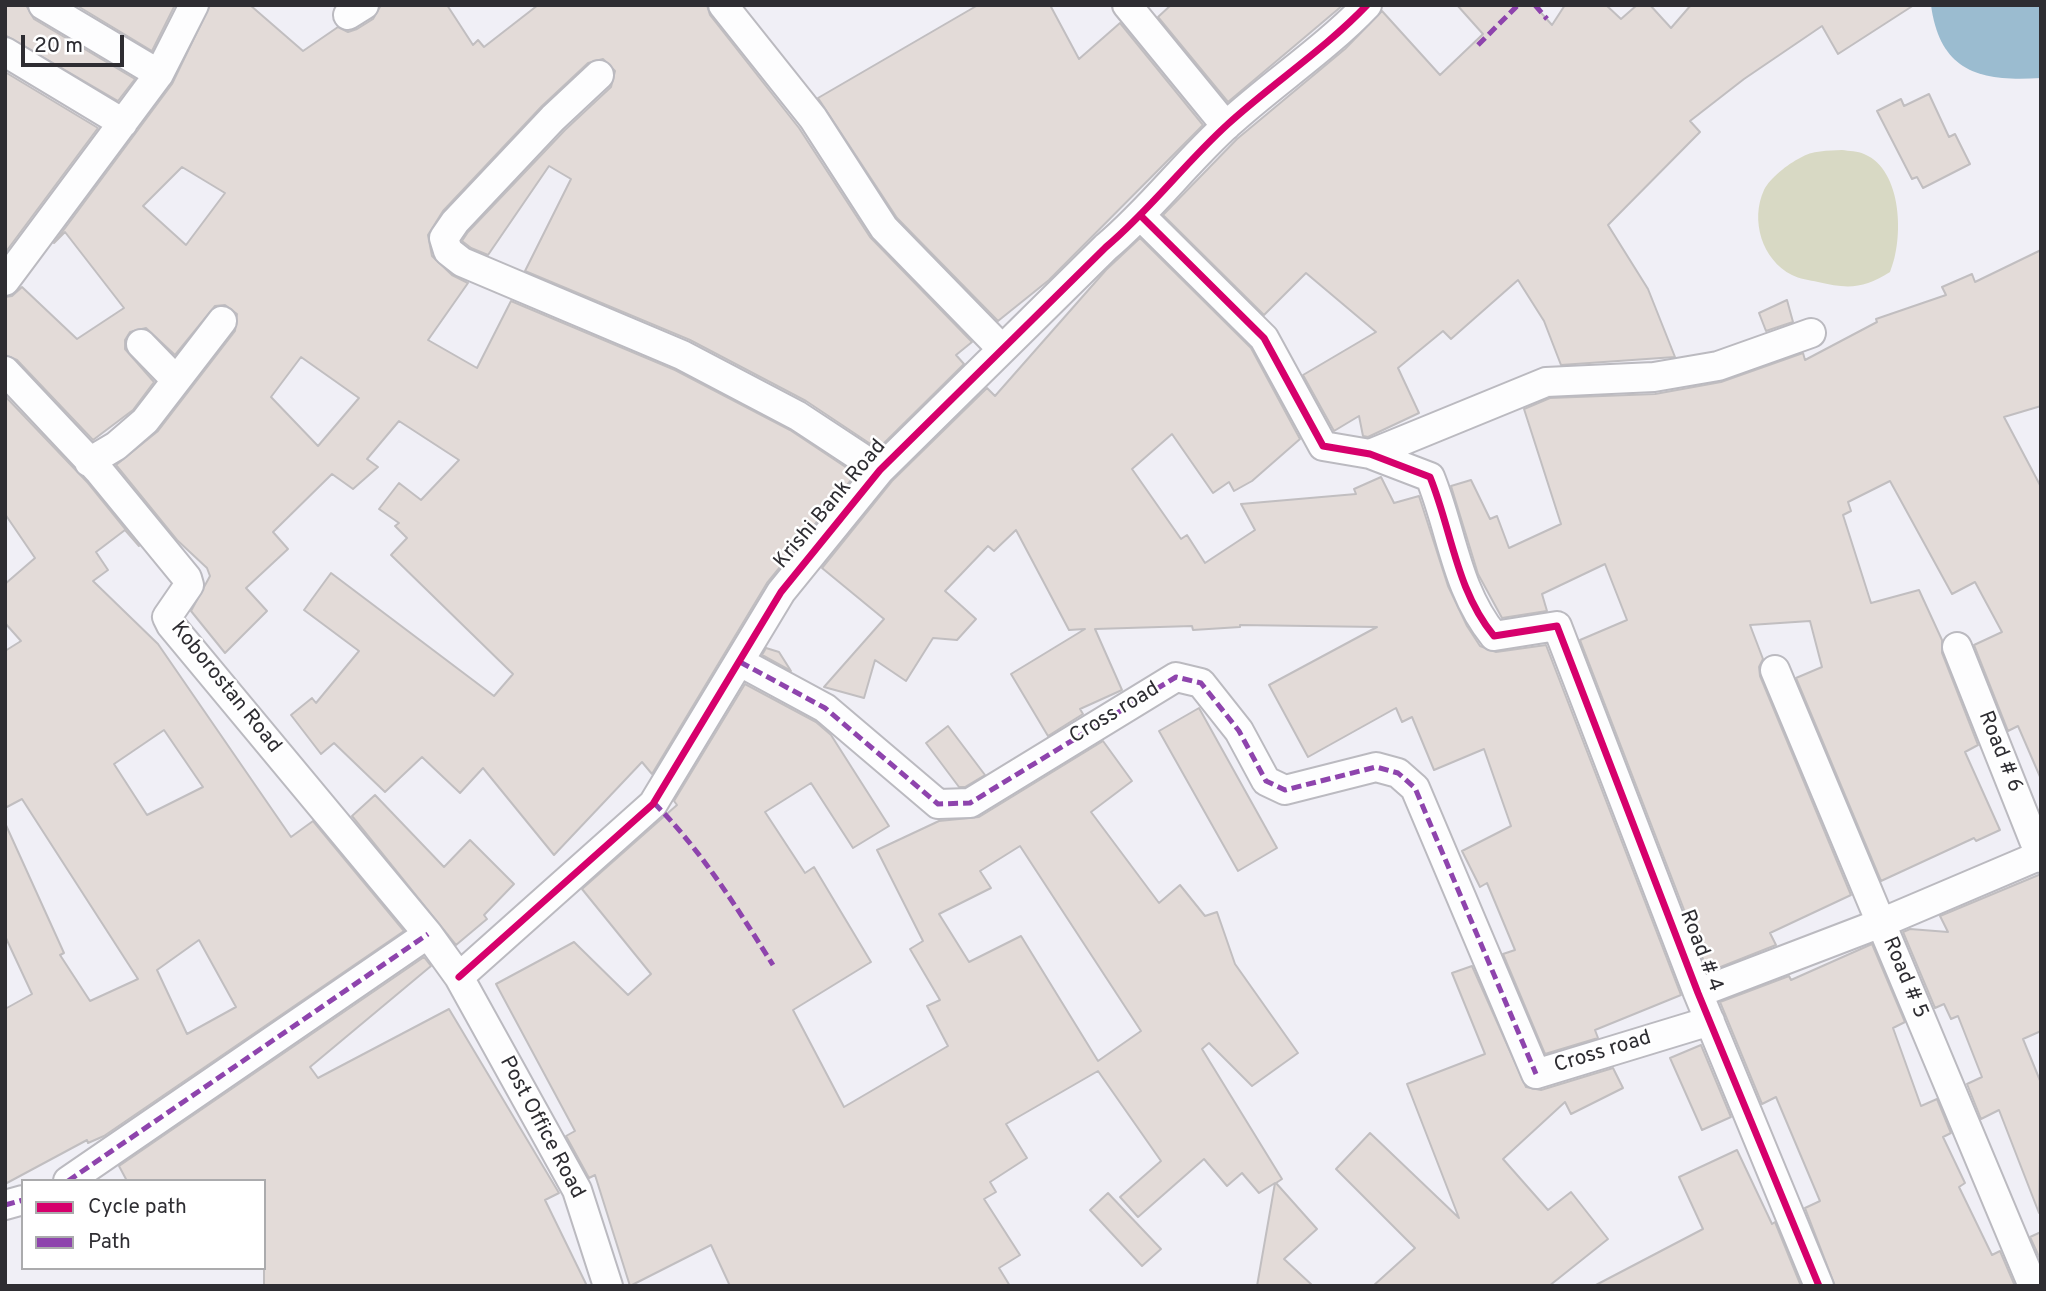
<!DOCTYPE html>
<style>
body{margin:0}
#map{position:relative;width:2046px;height:1291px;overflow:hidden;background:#f0eff6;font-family:Overpass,sans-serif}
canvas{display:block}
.frame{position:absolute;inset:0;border:7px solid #2e2d32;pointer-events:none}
.legend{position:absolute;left:21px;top:1179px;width:245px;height:91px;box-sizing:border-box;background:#fff;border:2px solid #ababad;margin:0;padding:9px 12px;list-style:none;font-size:21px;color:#2e2d32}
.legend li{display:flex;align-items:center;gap:14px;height:35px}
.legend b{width:35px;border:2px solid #ababad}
.scale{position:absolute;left:21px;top:35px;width:103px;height:32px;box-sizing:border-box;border:4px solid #2e2d32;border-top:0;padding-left:9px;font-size:21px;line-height:24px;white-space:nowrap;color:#2e2d32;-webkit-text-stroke:5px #fff;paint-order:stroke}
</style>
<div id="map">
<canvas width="2046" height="1291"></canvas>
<div class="frame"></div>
<ul class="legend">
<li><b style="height:9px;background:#d6006c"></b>Cycle path</li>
<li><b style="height:9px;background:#8e44ad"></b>Path</li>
</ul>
<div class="scale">20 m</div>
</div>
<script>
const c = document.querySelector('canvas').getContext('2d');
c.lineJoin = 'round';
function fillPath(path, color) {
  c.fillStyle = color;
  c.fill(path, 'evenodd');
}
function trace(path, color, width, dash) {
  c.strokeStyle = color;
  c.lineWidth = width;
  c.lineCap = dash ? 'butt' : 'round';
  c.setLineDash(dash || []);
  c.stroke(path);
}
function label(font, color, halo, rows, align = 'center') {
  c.font = font + ' Overpass,sans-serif';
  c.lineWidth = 5;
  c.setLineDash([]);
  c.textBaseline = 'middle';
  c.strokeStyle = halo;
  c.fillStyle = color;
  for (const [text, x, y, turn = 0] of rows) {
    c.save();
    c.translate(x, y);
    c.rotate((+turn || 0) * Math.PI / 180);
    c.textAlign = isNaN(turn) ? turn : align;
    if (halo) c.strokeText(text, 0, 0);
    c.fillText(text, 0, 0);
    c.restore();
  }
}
fillPath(new Path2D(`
 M1842,150C1849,151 1858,151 1864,154C1903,170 1904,240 1890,272C1864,289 1847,289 1818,282C1810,280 1799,279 1792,275C1762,260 1750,220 1764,190C1770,178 1788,164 1800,158C1812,150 1828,151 1842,150Z`), '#d8d9c4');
fillPath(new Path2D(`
 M1931,5H2041V78C1980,82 1940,72 1931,5Z`), '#9bbcd0');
const building = new Path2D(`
 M5,5H26L34,19L135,79L118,101L5,35Z
 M76,5H175L152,51Z
 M210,5H250L303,51L338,27L348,32L357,29L373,19L381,5H447L473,45L478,40L484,47L538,5H707L710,15L799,128L870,237L972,342L956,355L964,364L878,449L806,401L690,340L525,271L571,179L549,166L488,255L471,248L462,241L468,232L565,130L611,87L615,71L603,59L588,63L542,106L443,211L428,235L432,256L452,275L468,283L428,340L477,368L511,301L675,370L790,430L856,474L767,583L652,774L642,762L554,855L483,768L460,793L422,757L385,792L334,743L321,754L291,715L312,698L316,703L359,651L304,610L331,573L494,696L513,674L391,555L407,538L395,526L399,523L379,509L399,483L421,500L459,460L399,421L367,459L378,467L353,489L332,474L273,532L288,549L246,588L267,611L225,653L191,611L210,576L207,568L177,540L116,465L158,431L235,331L237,314L225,305L215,306L175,355L146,328L130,332L125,340V349L154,382L133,410L93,440L17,360L5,355V297L12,296L22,287L77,339L124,308L65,232L54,243L172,84ZM182,167L225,193L186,245L143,206ZM301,357L359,398L318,446L271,397Z
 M978,5H1050L1079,59L1120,23L1203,125L1049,280L998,321L897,218L818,98Z
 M1171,5H1343L1228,102L1158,17Z
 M1457,5H1534L1552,25L1565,5H1606L1621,19L1637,5H1650L1671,28L1691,5H1914L1838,54L1822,26L1744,79L1690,121L1700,132L1608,225L1648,289L1675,357L1561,365L1544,321L1518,280L1451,339L1443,331L1398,368L1419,413L1368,437L1363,436L1359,416L1334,431L1303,375L1376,332L1306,273L1264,315L1163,215L1237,139L1345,49L1382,11L1440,75L1483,34Z
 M5,72L98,128L5,253Z
 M1929,94L1949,137L1955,134L1970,164L1923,188L1917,177L1912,179L1877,111L1901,99L1904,106Z
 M1140,238L1251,348L1300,439L1252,481L1234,491L1229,482L1213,493L1172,434L1132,469L1181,539L1187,535L1205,563L1255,530L1241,504L1356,494L1354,489L1381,477L1394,503L1419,496L1448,586L1467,626L1480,646L1496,652L1546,645L1681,995L1595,1030L1598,1038L1545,1054L1503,954L1515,950L1487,883L1480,887L1462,851L1511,826L1484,749L1434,770L1412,717L1402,722L1396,708L1308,757L1269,685L1377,627L1240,625V627L1193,630L1192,626L1095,629L1122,690L1080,709L1083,714L1048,736L1011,674L1085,629L1069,630L1016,530L994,551L988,546L945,591L976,619L957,640L933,638L906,681L875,660L864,698L824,687L884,619L822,568L892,481L987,388L995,396L1106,270Z
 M2041,250V406L2004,417L2041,487V779L2018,726L2008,731L1974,645L2002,632L1975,582L1952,594L1890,481L1848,502L1851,511L1843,515L1871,603L1919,590L1942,640V653L1978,745L1965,752L2000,830L1976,841L1974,838L1881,881L1796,678L1822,667L1810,621L1750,625L1763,659L1759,667L1760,676L1851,895L1770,933L1776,945L1708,972L1580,640L1627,620L1605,564L1542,594L1547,611L1502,618L1478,574L1451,486L1471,480L1490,519L1497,516L1509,548L1561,524L1524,409L1550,398L1655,394L1721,382L1803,353L1805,360L1877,322L1876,319L1946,295L1942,287L1972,274L1975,282Z
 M1787,300L1793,322L1766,331L1759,313Z
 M5,396L88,483L139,546L125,530L96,552L108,570L93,581L158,644L291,837L313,821L404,931L104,1136L88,1143L87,1140L5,1184V1009L32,994L5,936V823L64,953L60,955L90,1001L138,979L22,799L5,808V651L21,641L5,623V584L35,558L5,514ZM164,730L203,787L147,815L114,764ZM199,940L236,1007L187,1034L157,970Z
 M766,648L779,652L791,671L762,655Z
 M745,684L816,722L831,735L889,826L853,848L811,783L765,812L805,873L814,867L871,962L793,1010L844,1107L948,1046L927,1006L940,1000L910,949L923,941L877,850L939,821L979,817L1103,741L1132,781L1091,812L1159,903L1180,885L1205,916L1217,912L1235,964L1298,1053L1252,1086L1209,1043L1202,1049L1282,1179L1276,1183L1317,1229L1284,1259L1313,1286H1257L1275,1183L1259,1193L1242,1173L1227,1186L1204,1159L1138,1217L1120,1197L1161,1161L1098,1071L1006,1124L1027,1158L990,1182L996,1192L984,1199L1020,1255L999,1268L1010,1286H730L711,1245L630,1286L595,1175L589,1178L566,1136L575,1131L496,984L574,942L628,995L651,974L582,889L677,805L674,801ZM1020,846L1141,1031L1098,1061L1021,936L969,962L939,914L991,888L980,871Z
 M1199,708L1277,848L1238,871L1159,731Z
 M948,726L985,775L965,787H959L926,743Z
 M375,795L444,867L470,840L514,884L484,915L487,919L456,945L352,816Z
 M2041,874V1031L2023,1039L2041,1083L2039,1213L1999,1110L1981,1119L1967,1084L1982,1077L1958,1016L1951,1019L1944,1004L1935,1008L1903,932L1910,929L1948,932L1940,916Z
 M1872,944L1905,1022L1893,1028L1921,1106L1937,1099L1951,1133L1943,1137L1965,1183L1959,1187L1992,1255L2000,1251L2015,1286H1835L1805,1208L1820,1201L1776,1097L1762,1104L1720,1002L1789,976L1791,980Z
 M424,957L431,966L310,1067L318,1078L449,1009L559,1193L545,1200L587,1286H264V1181H127L119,1166Z
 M1472,966L1526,1087L1541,1090L1613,1068L1623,1088L1571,1114L1565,1102L1503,1159L1548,1210L1571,1192L1608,1239L1549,1286H1373L1415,1248L1336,1169L1370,1133L1459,1218L1407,1084L1485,1054L1452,973Z
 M1701,1045L1731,1117L1702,1130L1670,1058Z
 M1737,1150L1772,1224L1775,1222L1801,1286H1594L1703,1229L1679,1177Z
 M1108,1193L1161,1249L1142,1266L1090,1210Z
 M2041,1232V1261L2030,1237Z`);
fillPath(building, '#e3dbd8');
trace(building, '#c1bec0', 2);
const street = new Path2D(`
 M43,5L159,74
 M723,5L813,118L884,228L1001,348
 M1127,5L1226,126
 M348,15L364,5
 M5,52L123,123
 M599,75L553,118L455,222L444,238L448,251L462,262L682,355L798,416L880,470
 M1142,217L1264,338L1323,446L1370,454L1430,477C1452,531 1456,590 1494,636L1557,626L1698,993L1819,1286
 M5,281L159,74L194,5
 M141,344L176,380
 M5,371L100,472L187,578L189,585L167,617L171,625L428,934L459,977L577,1190L608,1286
 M1370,454L1546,382L1654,377L1718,366L1811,333
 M89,462L116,446L145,421L222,321
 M1957,647L2041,858
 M740,662L825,708L938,804L970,803L1176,677L1201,683L1239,731L1266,781L1285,790L1376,767L1398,773L1415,788L1536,1074L1710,1021
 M1775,670L2033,1286
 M459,977L653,804L781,592L880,470L1106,247C1151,209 1185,163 1228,124C1273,83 1325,49 1367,5
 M1698,993L1881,923L2041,855
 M68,1181L428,934
 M5,1205L23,1200`);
trace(street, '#bbbac0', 32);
trace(street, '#fdfdfe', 28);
trace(new Path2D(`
 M1535,5L1547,19
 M1478,45L1518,5
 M740,662L825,708L938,804L970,803L1176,677L1201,683L1239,731L1266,781L1285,790L1376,767L1398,773L1415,788L1536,1074
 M654,803C702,851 737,908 773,965
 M68,1181L428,934
 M5,1205L23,1200`), '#8e44ad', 5, [10, 5]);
trace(new Path2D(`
 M1142,217L1264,338L1323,446L1370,454L1430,477C1452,531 1456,590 1494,636L1557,626L1698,993L1819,1286
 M459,977L653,804L781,592L880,470L1106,247C1151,209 1185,163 1228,124C1273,83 1325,49 1367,5`), '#d6006c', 7);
label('21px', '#2e2d32', '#fff', [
 ["Krishi Bank Road",831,505,-50],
 ["Koborostan Road",225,688,51],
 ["Cross road",1115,714,-31],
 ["Road # 6",1999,752,68],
 ["Road # 4",1700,951,69],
 ["Road # 5",1904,978,67],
 ["Cross road",1603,1053,-17],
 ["Post Office Road",541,1128,62]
]);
</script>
